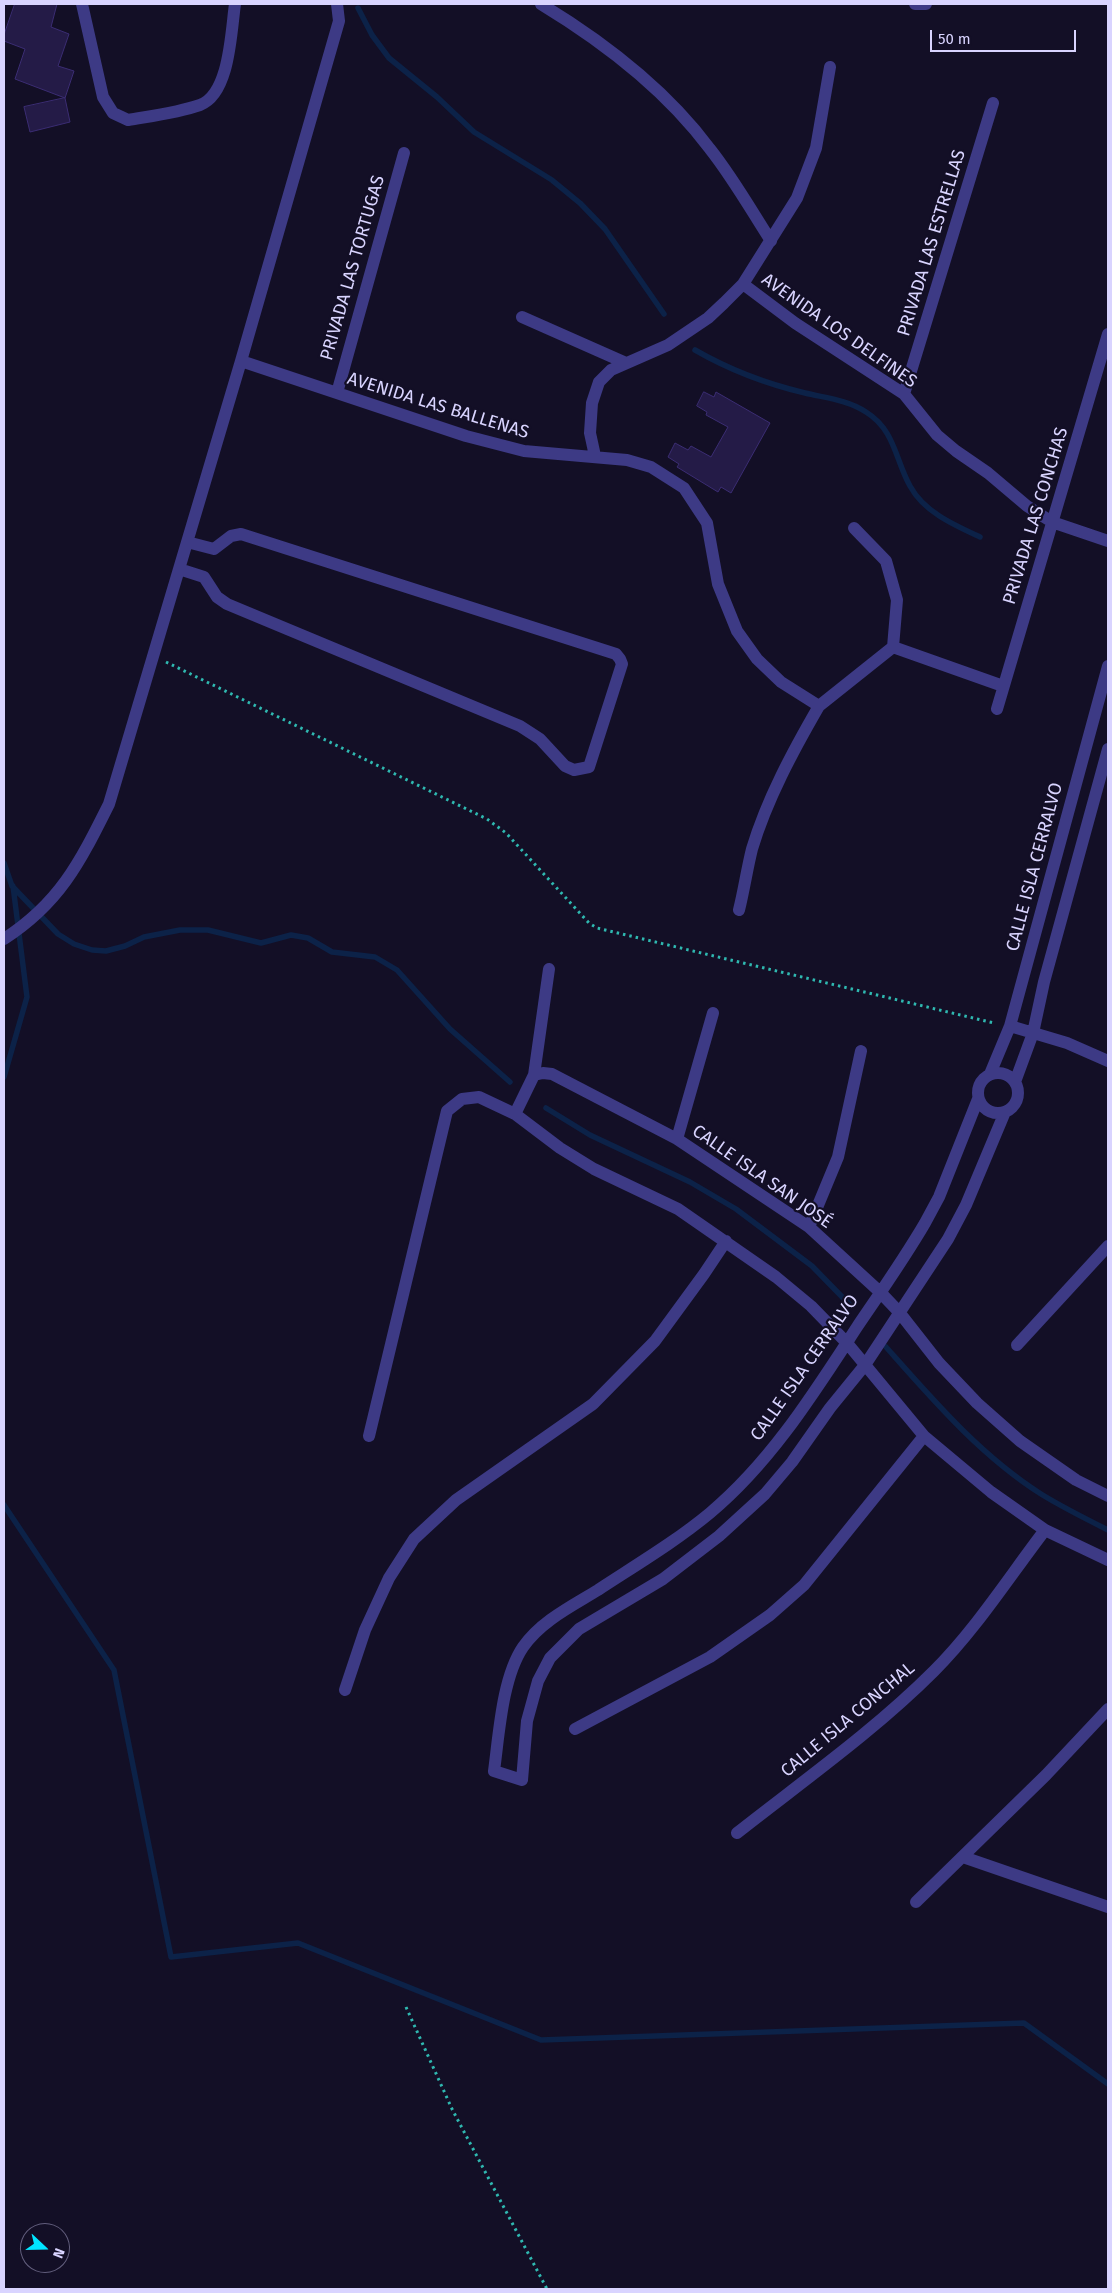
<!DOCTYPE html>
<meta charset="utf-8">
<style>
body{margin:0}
#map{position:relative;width:1112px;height:2293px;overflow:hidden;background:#130f26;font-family:"Fira Sans",sans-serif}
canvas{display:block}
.frame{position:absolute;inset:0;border:5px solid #d9d4ff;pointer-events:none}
.north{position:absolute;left:20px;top:2223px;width:50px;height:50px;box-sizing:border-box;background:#130f26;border:1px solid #625e7d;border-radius:50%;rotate:111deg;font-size:14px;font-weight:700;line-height:20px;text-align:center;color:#d9d4ff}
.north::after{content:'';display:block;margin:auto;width:18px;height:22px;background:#00e5ff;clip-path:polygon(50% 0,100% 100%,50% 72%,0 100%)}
.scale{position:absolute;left:930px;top:30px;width:146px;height:22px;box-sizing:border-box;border:2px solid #d9d4ff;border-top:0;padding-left:6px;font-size:15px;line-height:18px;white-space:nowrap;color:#d9d4ff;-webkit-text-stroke:4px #130f26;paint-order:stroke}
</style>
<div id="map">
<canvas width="1112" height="2293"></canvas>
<div class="frame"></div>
<div class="north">N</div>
<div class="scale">50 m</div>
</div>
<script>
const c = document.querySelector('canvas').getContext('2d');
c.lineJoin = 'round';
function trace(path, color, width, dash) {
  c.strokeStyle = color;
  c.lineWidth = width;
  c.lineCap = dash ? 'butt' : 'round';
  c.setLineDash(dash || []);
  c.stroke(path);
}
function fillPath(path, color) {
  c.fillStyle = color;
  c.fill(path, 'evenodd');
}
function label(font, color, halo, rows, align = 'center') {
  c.font = font + ' "Fira Sans",sans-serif';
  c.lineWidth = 4.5;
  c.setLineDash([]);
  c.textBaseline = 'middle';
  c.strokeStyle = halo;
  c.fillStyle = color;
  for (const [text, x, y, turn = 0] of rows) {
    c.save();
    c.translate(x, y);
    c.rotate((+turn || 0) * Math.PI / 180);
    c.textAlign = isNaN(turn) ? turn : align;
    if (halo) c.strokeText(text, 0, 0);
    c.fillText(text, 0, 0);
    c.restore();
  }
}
trace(new Path2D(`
 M358,8L372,35L389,58L437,97L474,132L552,180L580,203L605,229L664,314
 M695,350C728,369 767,384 805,393C826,398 848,400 866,412C895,430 895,459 910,486C924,512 954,525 980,537
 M4,863L12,886L58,934L74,944L92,950L106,951L125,946L144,937L180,930H208L261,943L291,935L308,938L332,952L375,957L397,970L450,1029L510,1082
 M4,1077L27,997L13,886
 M546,1108L590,1135L690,1182L736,1209L812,1266L850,1305
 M886,1347C933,1400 980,1455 1041,1494C1062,1507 1086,1519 1108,1530
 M4,1505L114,1670L171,1957L298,1943L541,2040L1024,2023L1108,2084`), '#0c2248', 5.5);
const building = new Path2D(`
 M15,4H57L51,27L69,34L58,66L74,71L65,98L15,79L25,49L4,41V35Z
 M65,98L70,122L30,132L24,107Z
 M704,392L714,397L716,392L770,423L731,493L721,487L718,492L677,467L679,464L668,457L675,443L688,450L691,446L711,457L728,427L706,415L707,412L697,406Z`);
fillPath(building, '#241b47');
trace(building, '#3b2d73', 1);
trace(new Path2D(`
 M166,662L487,819L506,833L589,923L597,928L994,1023
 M406,2007L452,2109L547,2289`), '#2fb8b0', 3, [2.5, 4]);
trace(new Path2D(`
 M82,4L103,97L113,113L128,120C151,116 177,113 200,105C230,94 231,31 235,4
 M541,4C602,41 667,91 710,149C733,178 751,210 771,241
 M915,4H926
 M743,284L795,323L904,394L937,435L956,451L988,473L1027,506L1052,522L1108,541
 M522,317L626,363
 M241,361L466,436L524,451L627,460L651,467L684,488L707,523L718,584L737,631L757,659L781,682L819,706L893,647L1003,686
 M337,393L404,153
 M904,394L993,103
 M595,456L590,433L592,403L599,382L611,370L668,345L708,318L724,303L743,284L797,198L816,148L830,67
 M854,528L886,561L897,600L893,647
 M179,569L204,577L217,597L227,604L520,726L540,739L565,766L574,770L589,767L622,664L620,659L616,654L241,534L231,536L214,549L187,542
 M997,709L1108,334
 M739,910C744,890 747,869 752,849C767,799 793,751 819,706
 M4,939C60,903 80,862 109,804L241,361L339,21L337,4
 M1010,1026L1067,1043L1108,1061
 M978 1093a20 20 0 1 1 40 0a20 20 0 1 1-40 0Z
 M990,1074L1010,1026L1108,666
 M534,1075L549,969
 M1015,1082L1033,1033L1044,982L1108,749
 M978,1099L939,1197L925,1223C904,1259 880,1293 857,1327C814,1393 771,1462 710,1513C675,1542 636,1565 598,1590C572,1606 541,1621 523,1647C502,1678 499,1735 494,1771L522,1780L527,1721L538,1681L550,1658L579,1629L663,1579L719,1536L765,1494L792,1462L830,1408L865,1365L948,1239L966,1205L1005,1112
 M515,1114L534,1075L543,1073L552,1074L677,1139L809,1227L880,1292L899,1312L939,1363L977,1403L1020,1441L1076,1480L1108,1496
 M677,1139L713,1013
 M809,1227L838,1157L861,1051
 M1017,1345L1108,1246
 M369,1436L447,1111L462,1099L479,1097L515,1114L560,1148L594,1169L678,1209L776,1277L811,1306L847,1343L924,1436L991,1492L1045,1530L1108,1560
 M345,1690L365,1630L389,1578L414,1539L456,1500L593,1404L655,1341L704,1274L726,1241
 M575,1729L710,1657L770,1615L804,1585L924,1436
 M737,1833C803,1781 874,1731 934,1671C976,1629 1009,1577 1045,1530
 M963,1857L1108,1907
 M916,1902L1046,1775L1108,1709`), '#3d3a85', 12);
label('18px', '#d9d4ff', '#130f26', [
 ["PRIVADA LAS ESTRELLAS",932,243,-73],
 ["PRIVADA LAS TORTUGAS",353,268,-74],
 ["AVENIDA LOS DELFINES",839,331,35],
 ["AVENIDA LAS BALLENAS",438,406,17],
 ["PRIVADA LAS CONCHAS",1036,516,-73],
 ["CALLE ISLA CERRALVO",1035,867,-75],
 ["CALLE ISLA SAN JOSÉ",762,1177,35],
 ["CALLE ISLA CERRALVO",805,1368,-55],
 ["CALLE ISLA CONCHAL",848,1720,-40]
]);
</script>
